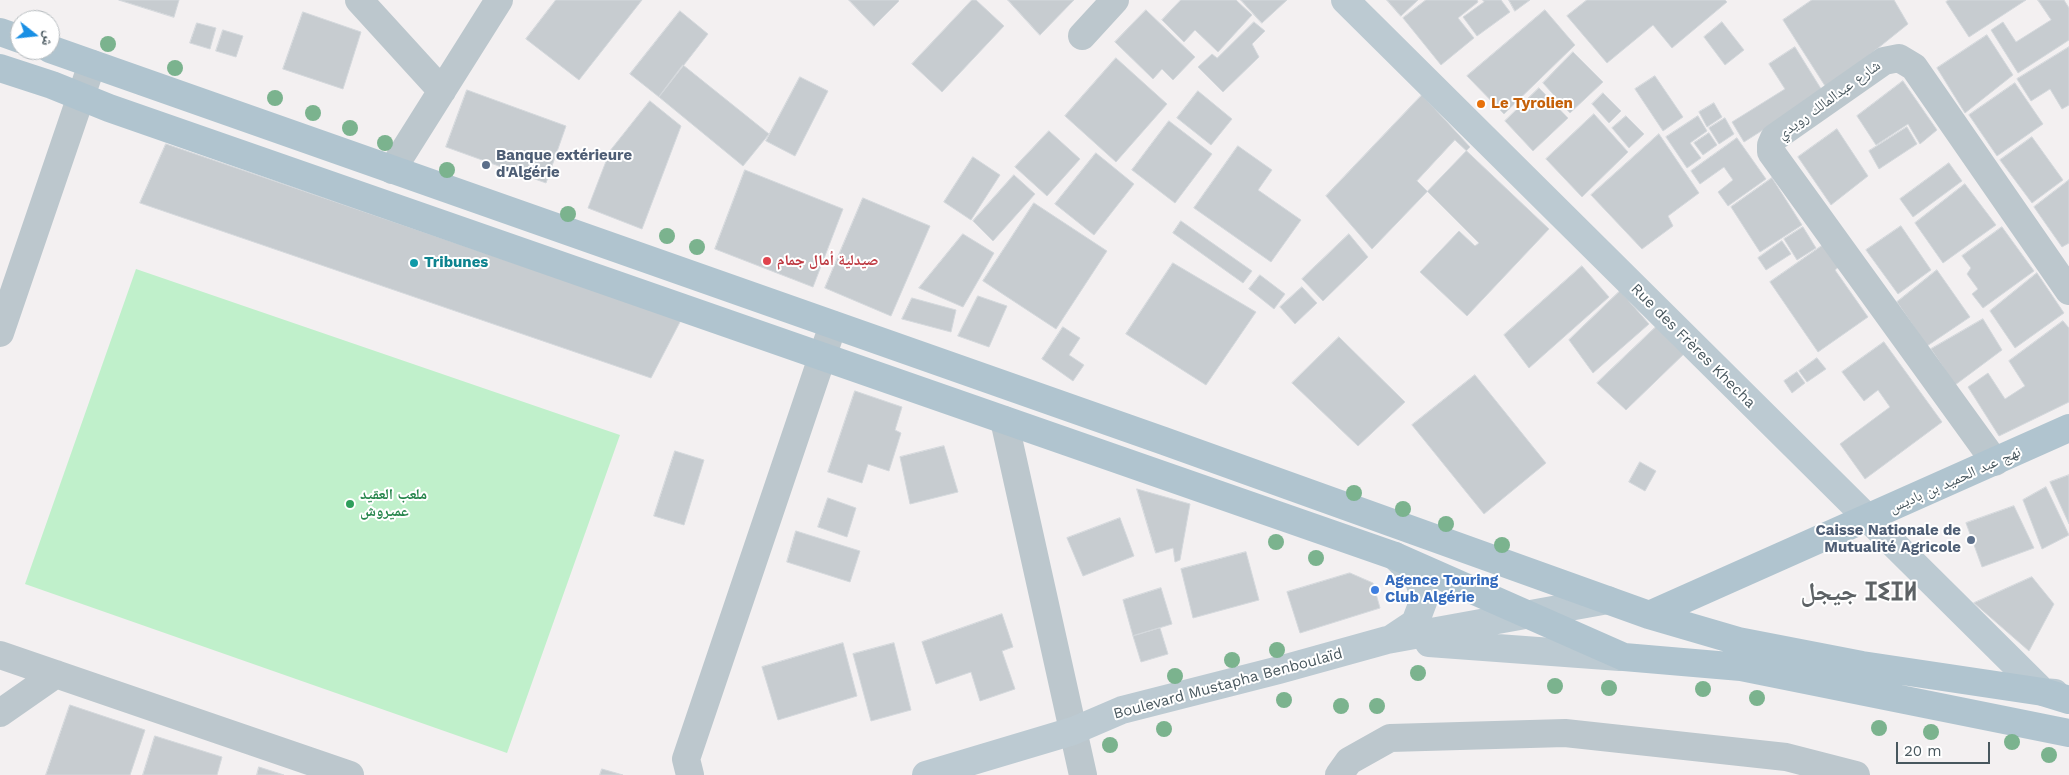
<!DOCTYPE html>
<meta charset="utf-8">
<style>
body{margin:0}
#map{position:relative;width:2069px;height:775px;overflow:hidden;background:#f3f0f1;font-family:"Work Sans","Noto Naskh Arabic",sans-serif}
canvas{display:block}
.north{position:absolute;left:10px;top:10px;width:50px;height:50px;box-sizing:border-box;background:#fff;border:1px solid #b6bcbf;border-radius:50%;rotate:106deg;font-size:14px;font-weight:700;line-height:20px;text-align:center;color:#48575e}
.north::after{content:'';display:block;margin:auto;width:18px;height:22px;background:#198fe4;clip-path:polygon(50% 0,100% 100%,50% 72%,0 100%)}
.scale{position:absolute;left:1896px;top:742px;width:94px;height:22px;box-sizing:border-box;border:2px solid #48575e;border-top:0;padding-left:6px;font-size:15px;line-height:18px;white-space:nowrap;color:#48575e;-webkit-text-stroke:4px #fff;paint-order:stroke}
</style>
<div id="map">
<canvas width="2069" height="775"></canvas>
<div class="north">ش</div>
<div class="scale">20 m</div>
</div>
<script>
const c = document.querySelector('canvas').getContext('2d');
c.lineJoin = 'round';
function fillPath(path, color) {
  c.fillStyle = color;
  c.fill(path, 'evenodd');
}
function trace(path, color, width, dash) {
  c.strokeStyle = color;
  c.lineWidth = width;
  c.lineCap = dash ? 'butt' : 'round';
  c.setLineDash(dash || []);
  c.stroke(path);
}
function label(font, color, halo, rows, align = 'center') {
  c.font = font + ' "Work Sans","Noto Naskh Arabic","Noto Sans Tifinagh",sans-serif';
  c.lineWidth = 4;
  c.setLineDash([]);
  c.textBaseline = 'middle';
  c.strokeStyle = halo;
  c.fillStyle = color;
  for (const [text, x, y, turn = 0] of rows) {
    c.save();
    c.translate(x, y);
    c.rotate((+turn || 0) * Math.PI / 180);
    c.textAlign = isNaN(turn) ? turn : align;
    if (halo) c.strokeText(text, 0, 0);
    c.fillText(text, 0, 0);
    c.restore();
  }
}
fillPath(new Path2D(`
 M136,269L620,435L507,753L25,584Z`), '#c0f0cb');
const building = new Path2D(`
 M119,0H179L174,17Z
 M556,0H642L579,80L526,39Z
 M849,0H898L899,1L874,26Z
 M972,0H976L1004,26L942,92L912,64Z
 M1008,0H1074L1040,35Z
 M1181,0H1236L1252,15L1218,52L1195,30L1184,42L1162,20Z
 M1241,0H1287L1262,23Z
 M1387,0H1418L1401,16Z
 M1426,0H1477L1478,2L1458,18L1474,38L1441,65L1403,18Z
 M1483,0H1501L1510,12L1477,36L1463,17L1484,2Z
 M1509,0H1530L1515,11Z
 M1587,0H1725L1727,2L1672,48L1653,25L1607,63L1567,16Z
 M1812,0H1894L1908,24L1827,89L1783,20Z
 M1949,0H2026L1969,37L1946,2Z
 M2038,0H2064L2069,8V40L2018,73L1991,30L2003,22L2016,42L2051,20Z
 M1146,10L1195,57L1173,80L1162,69L1153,79L1115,42Z
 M1545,10L1575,45L1504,114L1467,76Z
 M680,11L708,34L659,97L630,74Z
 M303,12L361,32L343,89L283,69Z
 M1254,22L1265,31L1252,44L1259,57L1223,92L1198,67L1212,54L1217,58Z
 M1722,22L1744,50L1725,65L1704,37Z
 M197,23L216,28L210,49L190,43Z
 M223,30L243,36L236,57L216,51Z
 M1987,35L2013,75L1965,113L1937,68Z
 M1795,47L1823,92L1744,142L1732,122L1785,89L1769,64Z
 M2069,47V105L2062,109L2050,89L2031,101L2017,79Z
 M1573,52L1603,82L1570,113L1543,83Z
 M1116,58L1167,104L1116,162L1065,116Z
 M683,65L769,134L743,166L659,97Z
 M1655,76L1683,117L1663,131L1635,89Z
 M800,77L828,91L795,156L766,141Z
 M1903,81L1937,130L1920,144L1908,124L1876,145L1857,116Z
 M2015,83L2043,124L1997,156L1969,115Z
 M1539,88L1568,118L1533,151L1505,121Z
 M467,90L566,126L546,183L446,147Z
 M1198,91L1232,119L1211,145L1177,118Z
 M1603,93L1621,111L1609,123L1592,104Z
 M1422,95L1470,147L1372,249L1326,196Z
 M650,101L681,126L642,229L588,208L610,151Z
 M1714,103L1722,117L1707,127L1699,112Z
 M1594,114L1628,152L1582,197L1546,159Z
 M1626,116L1644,134L1629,148L1612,128Z
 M1698,116L1707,131L1690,143L1701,158L1687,168L1666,137Z
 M1725,118L1734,134L1719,144L1709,128Z
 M1169,121L1212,154L1175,203L1132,170Z
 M1907,127L1917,144L1879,169L1869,151Z
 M1837,129L1868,176L1831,205L1798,157Z
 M1049,131L1080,159L1047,196L1015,167Z
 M1709,133L1717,145L1703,155L1694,143Z
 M1659,134L1699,193L1668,216L1673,226L1642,249L1591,195Z
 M2032,137L2063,180L2032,203L2000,160Z
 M1737,138L1766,179L1728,206L1718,192L1733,180L1724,167L1700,184L1691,171Z
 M1455,140L1549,229L1467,316L1420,272L1459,231L1475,246L1479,243L1417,181Z
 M166,144L681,320L651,378L140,203Z
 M1238,146L1272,170L1258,190L1301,220L1271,262L1194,208Z
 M1096,153L1134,184L1094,235L1055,204Z
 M973,157L1000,175L971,220L944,202Z
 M1949,163L1962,181L1913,217L1900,199Z
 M745,170L843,209L813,287L715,249Z
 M1014,175L1035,194L993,241L973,221Z
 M1772,178L1802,225L1760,252L1731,207Z
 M2069,180V243L2062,247L2034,207Z
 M1965,184L1996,225L1943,263L1915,223Z
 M863,198L930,226L891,316L825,288Z
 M1034,203L1107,251L1056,329L983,281Z
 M1181,221L1252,271L1243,283L1173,233Z
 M1901,226L1931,270L1898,294L1866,250Z
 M1803,227L1816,248L1797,260L1784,239Z
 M2002,227L2034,271L1983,308L1972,294L1978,289L1967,274L1971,268L1962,256Z
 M963,234L994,253L963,307L919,288Z
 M1349,234L1368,257L1323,301L1302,279Z
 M1782,241L1791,254L1766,270L1758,258Z
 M1826,243L1841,265L1835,270L1868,317L1818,352L1770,282Z
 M1173,263L1256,312L1206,385L1126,334Z
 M1582,266L1609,297L1529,368L1504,335Z
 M1937,270L1970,317L1927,346L1897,302Z
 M2037,273L2064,313L2015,348L1990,311Z
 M1260,275L1285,294L1274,309L1249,289Z
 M1302,287L1317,303L1295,324L1280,307Z
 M1620,291L1649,324L1593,373L1569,340Z
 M978,296L1007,306L989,347L958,336Z
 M912,298L956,310L951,332L902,319Z
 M1983,319L2002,350L1955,385L1931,349Z
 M2063,321L2069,328V402L1999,436L1968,387L1988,373L2005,399L2025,386L2009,361Z
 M1659,324L1687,351L1626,410L1597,383Z
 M1063,327L1080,338L1069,355L1084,365L1073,381L1042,359Z
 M1339,337L1405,402L1358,446L1292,383Z
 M1884,342L1942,422L1865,479L1840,444L1890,407L1878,390L1864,401L1842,372Z
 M1817,358L1826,369L1807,382L1799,371Z
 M1797,372L1805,383L1792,393L1784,381Z
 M1475,375L1546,463L1484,514L1412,425Z
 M855,391L902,407L895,430L901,433L889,471L868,464L862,483L828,472Z
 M944,446L958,492L910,504L900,457Z
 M675,451L704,460L684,525L654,516Z
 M1640,462L1656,471L1645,491L1629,482Z
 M2069,475V524L2050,482Z
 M2046,487L2069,535L2042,549L2023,500Z
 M1137,489L1190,504L1180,560L1175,562L1173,548L1156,553Z
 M828,498L856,508L847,537L818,527Z
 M2014,506L2034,548L1982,567L1966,523Z
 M1120,518L1134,556L1083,576L1067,538Z
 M796,531L860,551L850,582L787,562Z
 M1246,552L1259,600L1193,618L1181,569Z
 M1350,573L1373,583L1380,608L1300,633L1287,592Z
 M2032,577L2054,604L2029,651L1974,603Z
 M1161,588L1172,624L1133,636L1123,600Z
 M1002,614L1013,647L1002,651L1015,689L980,701L971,672L936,684L922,642Z
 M1160,628L1168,654L1141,662L1133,636Z
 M843,643L857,696L778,720L762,667Z
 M894,643L911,710L871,721L853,654Z
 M70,705L145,730L130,775H46Z
 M155,736L222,757L217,775H143Z
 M259,767L284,775H257Z
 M602,769L623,775H600Z`);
fillPath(building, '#c7ccd0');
trace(building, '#d4d8dc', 1);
trace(new Path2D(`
 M359,0L442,91
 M1082,36L1115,0
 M392,170L499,0
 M0,333L92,64
 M1004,420L1083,775
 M1995,462L1771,152V145L1774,138L1884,61L1899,58L1914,67L2069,291
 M0,655L350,775
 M0,713L56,674
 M690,775L686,759L833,325
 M1339,775L1349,761L1390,738L1565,733L1786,757L1856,775`), '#bcc7cd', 28);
trace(new Path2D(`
 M1345,0L2043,692L2055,693
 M1391,639L1415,623L1423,602L1422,590L1418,579L1395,556
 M1429,643L1620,657
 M926,775L1073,731L1122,710L1279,670L1387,640L1608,600`), '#bccad2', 28);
trace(new Path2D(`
 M0,32L20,39
 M50,49L1164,441L1649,615L1738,641L1862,665L2043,692L2069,700
 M0,68L52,85L109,108L1395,556L1624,657L1741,667L2069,733
 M1649,615L2069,428`), '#b0c4cf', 28);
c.fillStyle = '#7bb38e';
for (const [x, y] of [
 [108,44],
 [175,68],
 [275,98],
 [313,113],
 [350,128],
 [385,143],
 [447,170],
 [568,214],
 [667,236],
 [697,247],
 [1354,493],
 [1403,509],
 [1446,524],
 [1276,542],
 [1502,545],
 [1316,558],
 [1277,650],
 [1232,660],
 [1418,673],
 [1175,676],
 [1555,686],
 [1609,688],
 [1703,689],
 [1757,698],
 [1284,700],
 [1341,706],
 [1377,706],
 [1879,728],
 [1164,729],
 [1931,732],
 [2012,742],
 [1110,745],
 [2049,755]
]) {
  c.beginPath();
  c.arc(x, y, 8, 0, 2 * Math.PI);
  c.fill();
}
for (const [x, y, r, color] of [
 [1481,104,5,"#e8710a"],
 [486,165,5,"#5c6f8a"],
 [767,261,5,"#e0444e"],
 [414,263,5,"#0f9aa8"],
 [350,504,5,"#2e9e5b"],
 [1971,540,5,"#5c6f8a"],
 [1375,590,5,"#3f7fe0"]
]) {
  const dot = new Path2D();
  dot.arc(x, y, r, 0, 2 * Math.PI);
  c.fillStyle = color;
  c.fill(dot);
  trace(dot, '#fff', 2);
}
label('15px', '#48575e', '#fff', [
 ["شارع عبدالمالك رويدي",1829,100,-36],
 ["Rue des Frères Khecha",1693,346,45],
 ["نهج عبد الحميد بن باديس",1955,480,-24],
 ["Boulevard Mustapha Benboulaïd",1228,684,-15]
]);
label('bold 15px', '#c56008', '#fff', [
 ["Le Tyrolien",1491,104]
], 'left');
label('bold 15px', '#4e5e75', '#fff', [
 ["Banque extérieure",496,156],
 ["d'Algérie",496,173],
 ["Caisse Nationale de",1961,531,"right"],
 ["Mutualité Agricole",1961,548,"right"]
], 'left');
label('bold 15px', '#be3a42', '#fff', [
 ["صيدلية أمال جمام",777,261]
], 'left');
label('bold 15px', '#0d838f', '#fff', [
 ["Tribunes",424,263]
], 'left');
label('bold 15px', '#27864d', '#fff', [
 ["ملعب العقيد",360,495],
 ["عميروش",360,512]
], 'left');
label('bold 15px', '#366cbe', '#fff', [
 ["Agence Touring",1385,581],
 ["Club Algérie",1385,598]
], 'left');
label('bold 25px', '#5d6265', '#fff', [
 ["جيجل ⵊⵉⵊⵍ",1859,593]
]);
</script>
